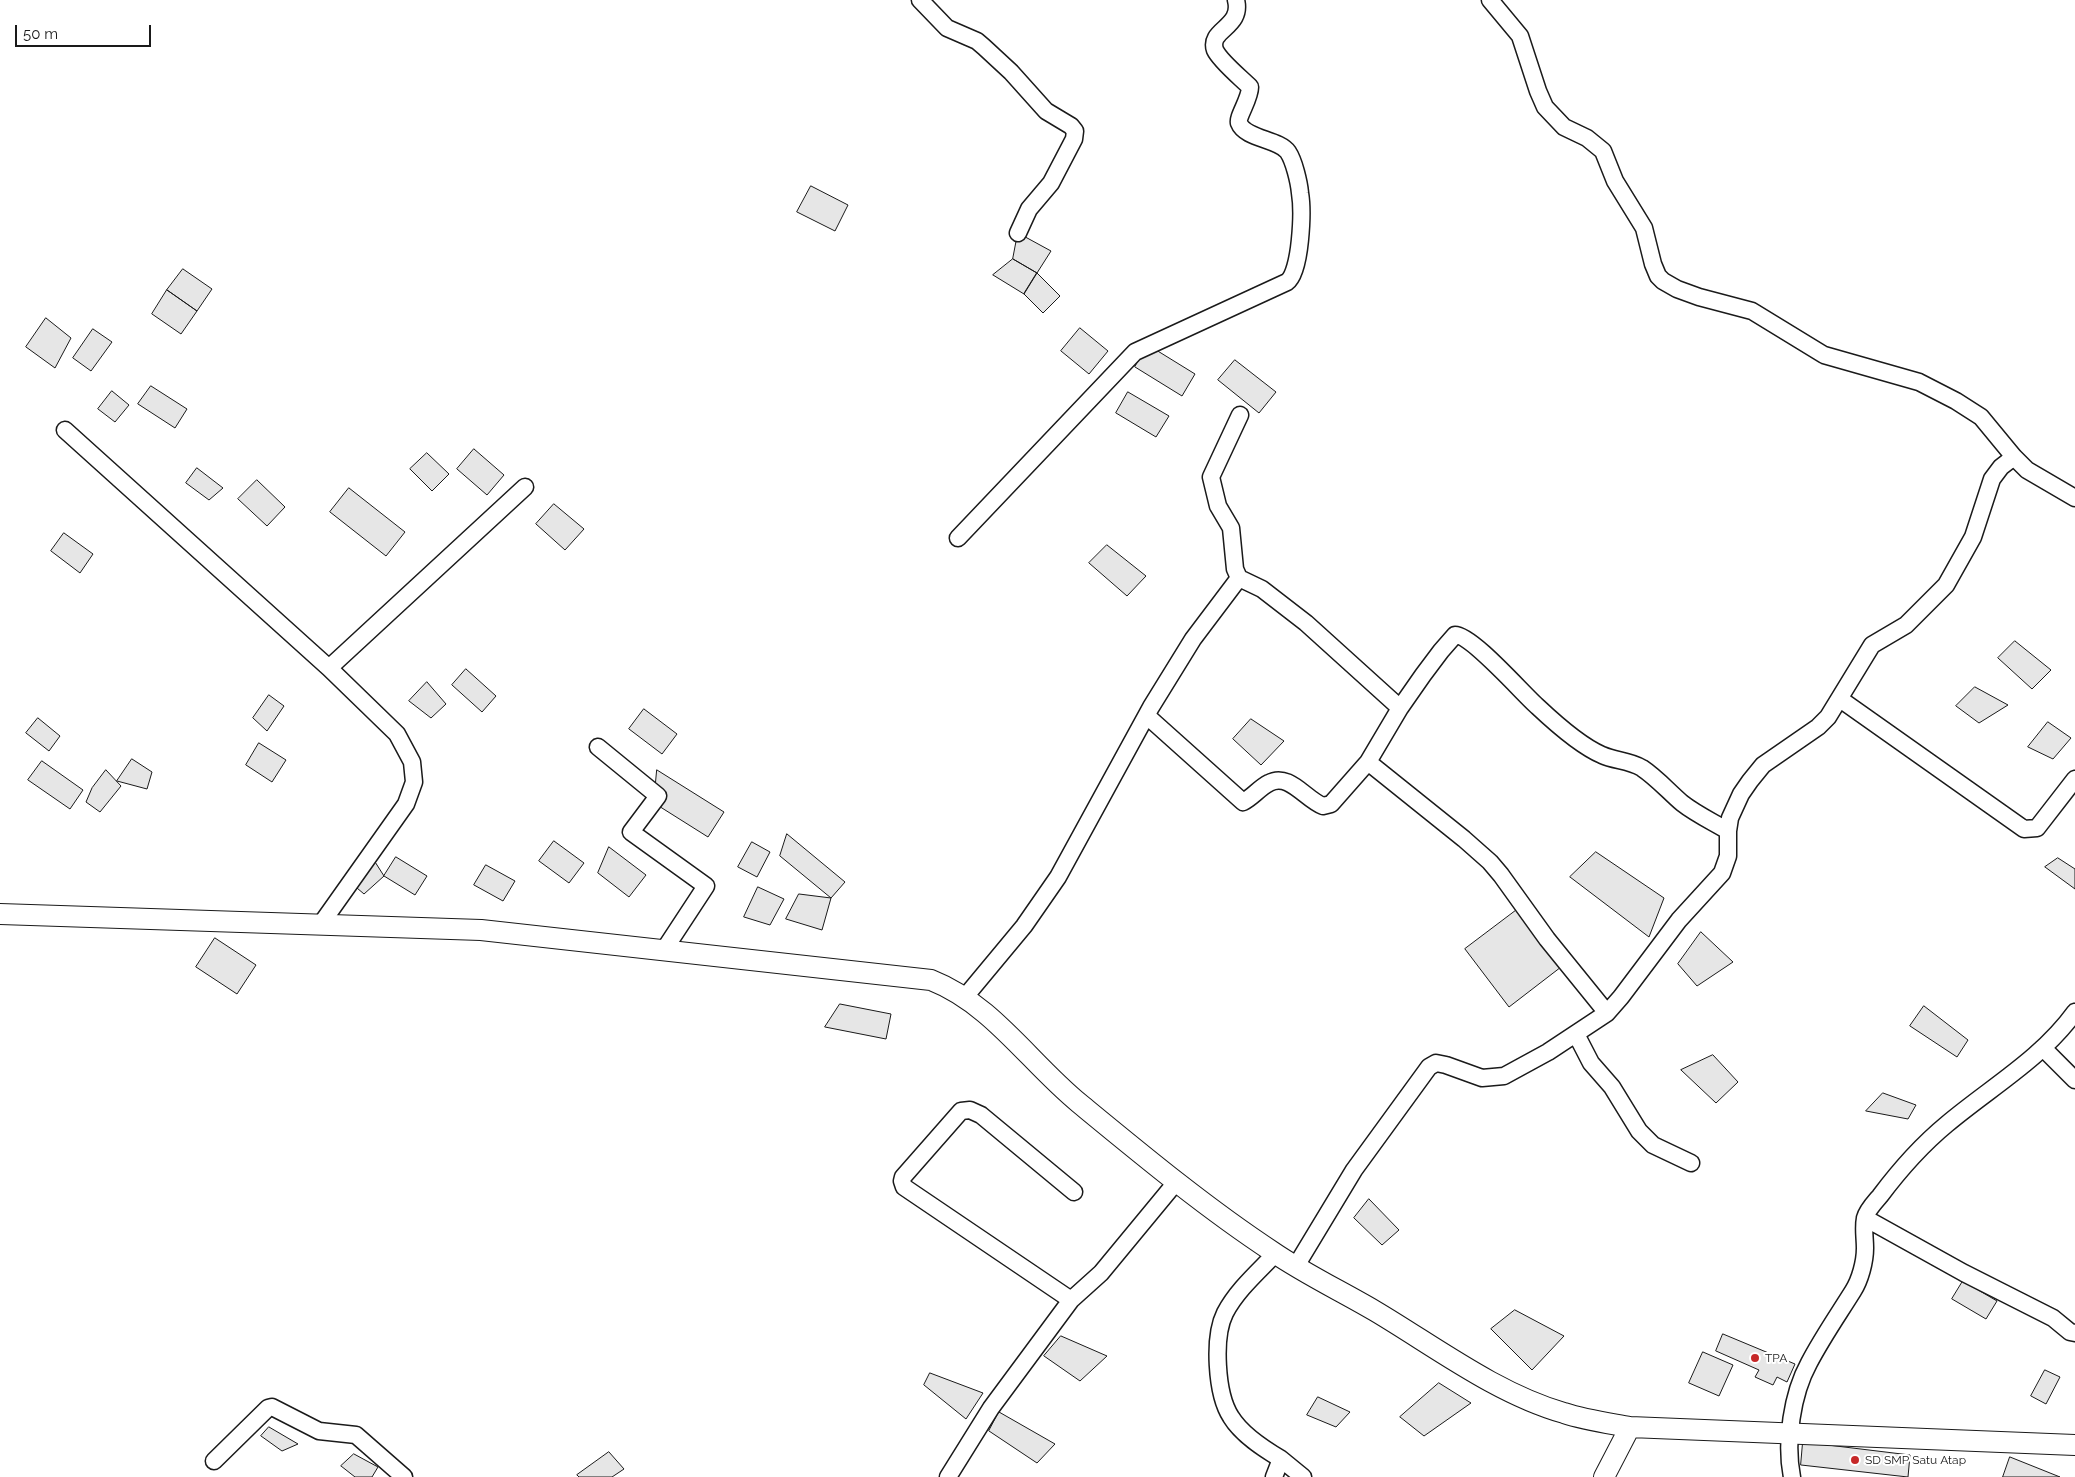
<!DOCTYPE html>
<style>
body{margin:0}
#map{position:relative;width:2075px;height:1477px;overflow:hidden;background:#fff;font-family:Raleway,sans-serif}
canvas{display:block}
.scale{position:absolute;left:15px;top:25px;width:136px;height:22px;box-sizing:border-box;border:2px solid #1a1a1a;border-top:0;padding-left:6px;font-size:15px;line-height:18px;white-space:nowrap;color:#1a1a1a;-webkit-text-stroke:4px #fff;paint-order:stroke}
</style>
<div id="map">
<canvas width="2075" height="1477"></canvas>
<div class="scale">50 m</div>
</div>
<script>
const c = document.querySelector('canvas').getContext('2d');
c.lineJoin = 'round';
function fillPath(path, color) {
  c.fillStyle = color;
  c.fill(path, 'evenodd');
}
function trace(path, color, width, dash) {
  c.strokeStyle = color;
  c.lineWidth = width;
  c.lineCap = dash ? 'butt' : 'round';
  c.setLineDash(dash || []);
  c.stroke(path);
}
function label(font, color, halo, rows, align = 'center') {
  c.font = font + ' Raleway,sans-serif';
  c.lineWidth = 4;
  c.setLineDash([]);
  c.textBaseline = 'middle';
  c.strokeStyle = halo;
  c.fillStyle = color;
  for (const [text, x, y, turn = 0] of rows) {
    c.save();
    c.translate(x, y);
    c.rotate((+turn || 0) * Math.PI / 180);
    c.textAlign = isNaN(turn) ? turn : align;
    if (halo) c.strokeText(text, 0, 0);
    c.fillText(text, 0, 0);
    c.restore();
  }
}
const building = new Path2D(`
 M811,186L848,205L835,231L797,212Z
 M1018,233L1051,251L1037,273L1013,259Z
 M1013,259L1037,273L1024,294L993,275Z
 M183,269L212,289L197,311L167,290Z
 M1037,273L1060,296L1043,313L1024,294Z
 M167,290L197,311L181,334L152,314Z
 M46,318L71,338L55,368L26,347Z
 M1080,328L1108,351L1089,374L1061,351Z
 M93,329L112,342L91,371L73,358Z
 M1148,345L1195,374L1182,396L1135,367Z
 M1235,360L1276,392L1259,413L1218,380Z
 M151,386L187,409L175,428L138,404Z
 M112,391L129,405L115,422L98,409Z
 M1128,392L1169,416L1156,437L1116,413Z
 M474,449L504,475L487,495L457,469Z
 M427,453L449,474L432,491L410,469Z
 M197,468L223,488L209,500L186,483Z
 M257,480L285,507L267,526L238,499Z
 M349,488L405,532L386,556L330,512Z
 M554,504L584,529L565,550L536,524Z
 M64,533L93,554L80,573L51,551Z
 M1107,545L1146,576L1127,596L1089,563Z
 M2015,641L2051,670L2032,689L1998,658Z
 M466,669L496,696L482,712L452,685Z
 M427,682L446,704L431,718L409,701Z
 M1975,687L2008,705L1979,723L1956,706Z
 M269,695L284,706L267,731L253,718Z
 M644,709L677,734L662,754L629,729Z
 M38,718L60,736L49,751L26,733Z
 M1251,719L1284,741L1261,765L1233,739Z
 M2048,722L2071,738L2053,759L2028,747Z
 M259,743L286,760L272,782L246,765Z
 M132,759L152,772L147,789L117,781Z
 M42,761L83,790L70,809L28,780Z
 M106,770L121,786L100,812L86,802L92,788Z
 M657,770L724,812L708,837L654,803Z
 M787,834L845,882L831,898L780,856Z
 M554,841L584,863L569,883L539,861Z
 M752,842L770,852L757,877L738,867Z
 M609,847L646,875L629,897L598,873Z
 M1596,852L1664,898L1649,937L1570,877Z
 M370,854L384,876L364,894L350,882Z
 M396,857L427,876L415,895L384,876Z
 M2058,858L2075,869V889L2045,867Z
 M486,865L515,881L503,901L474,885Z
 M758,887L784,899L770,925L744,917Z
 M799,894L831,898L822,930L786,919Z
 M1518,909L1561,967L1509,1007L1465,949Z
 M1701,932L1733,962L1697,986L1678,964Z
 M215,938L256,965L237,994L196,967Z
 M840,1004L891,1014L886,1039L825,1027Z
 M1924,1006L1968,1040L1957,1057L1910,1026Z
 M1713,1055L1738,1082L1716,1103L1681,1070Z
 M1883,1093L1916,1105L1908,1119L1866,1111Z
 M1369,1199L1399,1230L1382,1245L1354,1218Z
 M1963,1281L1997,1301L1986,1319L1952,1299Z
 M1515,1310L1564,1336L1532,1370L1491,1329Z
 M1723,1334L1795,1364L1787,1382L1777,1377L1773,1385L1755,1377L1759,1370L1716,1351Z
 M1061,1336L1107,1356L1080,1381L1044,1356Z
 M1703,1352L1733,1365L1719,1396L1689,1383Z
 M2045,1370L2060,1377L2046,1404L2031,1396Z
 M930,1373L983,1393L966,1419L924,1385Z
 M1439,1383L1471,1403L1424,1436L1400,1417Z
 M1318,1397L1350,1412L1336,1427L1307,1415Z
 M999,1412L1055,1444L1037,1463L989,1431Z
 M269,1427L298,1444L282,1451L261,1436Z
 M1803,1442L1910,1455L1908,1477L1801,1465Z
 M609,1452L624,1469L612,1477H579L577,1475Z
 M354,1454L378,1467L372,1477H355L341,1466Z
 M2010,1457L2060,1477H2003Z`);
fillPath(building, '#e6e6e6');
trace(building, '#1a1a1a', 1);
const minor = new Path2D(`
 M920,0L947,28L977,41L984,47L1011,72L1046,111L1071,126L1075,131L1074,139L1051,183L1029,209L1018,233
 M1490,0L1520,36L1538,91L1545,107L1564,127L1587,138L1603,151L1615,181L1644,228L1653,264L1658,276L1663,281L1677,289L1699,297L1752,311L1824,355L1919,382L1956,401L1981,417L2014,457L2027,470L2075,498
 M65,430L329,668L397,734L412,762L414,782L406,804L321,924
 M958,538L1135,352L1287,282C1301,272 1303,211 1300,193C1299,182 1294,161 1288,152C1279,139 1245,139 1239,123C1237,117 1250,99 1250,87C1241,78 1220,61 1215,50C1208,29 1243,28 1236,0
 M1239,578L1235,569L1231,528L1218,506L1211,477L1240,415
 M329,668L525,487
 M1840,699L2024,829L2037,828L2075,779
 M1147,716L1243,802C1253,797 1259,788 1269,783C1289,772 1305,799 1323,806L1331,804L1368,762L1400,708L1423,675L1441,651L1455,635C1472,635 1523,694 1538,707C1555,723 1581,746 1602,755C1615,761 1629,760 1642,768C1657,778 1669,792 1682,803C1696,814 1713,822 1728,831
 M598,747L658,796L631,832L706,886L664,950
 M1368,762L1464,839L1490,862L1501,875L1547,939L1607,1013
 M965,997L1024,926L1058,877L1151,707L1193,639L1239,578L1262,589L1306,623L1400,708
 M1576,1034L1591,1063L1612,1087L1639,1131L1653,1145L1691,1163
 M2043,1048L2075,1080
 M1865,1218L1964,1273L2053,1318L2070,1332L2075,1333
 M1296,1266L1354,1170L1429,1067L1436,1063L1446,1065L1482,1078L1504,1076L1548,1052L1607,1013L1621,997L1679,920L1722,873L1728,856V831L1730,818L1741,794L1750,781L1763,765L1818,727L1828,717L1872,645L1906,625L1946,585L1973,537L1992,479L2001,467L2014,457
 M1071,1300L904,1187L902,1181L903,1177L961,1111L970,1110L981,1115L1074,1192
 M1281,1459L1303,1477
 M214,1461L268,1408L272,1407L319,1431L356,1435L404,1477
 M948,1477L991,1408L1071,1300L1101,1273L1177,1181
 M1274,1477L1281,1459C1264,1449 1242,1435 1231,1417C1216,1394 1213,1337 1225,1313C1237,1290 1258,1272 1275,1254
 M1792,1477C1785,1442 1792,1394 1809,1363C1822,1338 1838,1315 1853,1291C1860,1280 1865,1262 1865,1248C1865,1238 1863,1228 1865,1218C1867,1210 1875,1202 1880,1196C1898,1172 1924,1143 1947,1124C1991,1087 2041,1059 2075,1012`);
const tertiary = new Path2D(`
 M0,914L481,930L931,980C992,1004 1029,1062 1079,1103C1141,1154 1206,1208 1273,1252C1305,1274 1341,1291 1375,1311C1434,1346 1497,1394 1564,1413C1585,1420 1608,1423 1630,1427L2075,1445
 M1604,1477L1630,1427`);
trace(minor, '#1a1a1a', 19);
trace(tertiary, '#1a1a1a', 22);
trace(minor, '#fff', 16);
trace(tertiary, '#fff', 20);
for (const [x, y, r, color] of [
 [1755,1358,5,"#c62828"],
 [1855,1460,5,"#c62828"]
]) {
  const dot = new Path2D();
  dot.arc(x, y, r, 0, 2 * Math.PI);
  c.fillStyle = color;
  c.fill(dot);
  trace(dot, '#fff', 2);
}
label('12px', '#1a1a1a', '#fff', [
 ["TPA",1765,1358],
 ["SD SMP Satu Atap",1865,1460]
], 'left');
</script>
